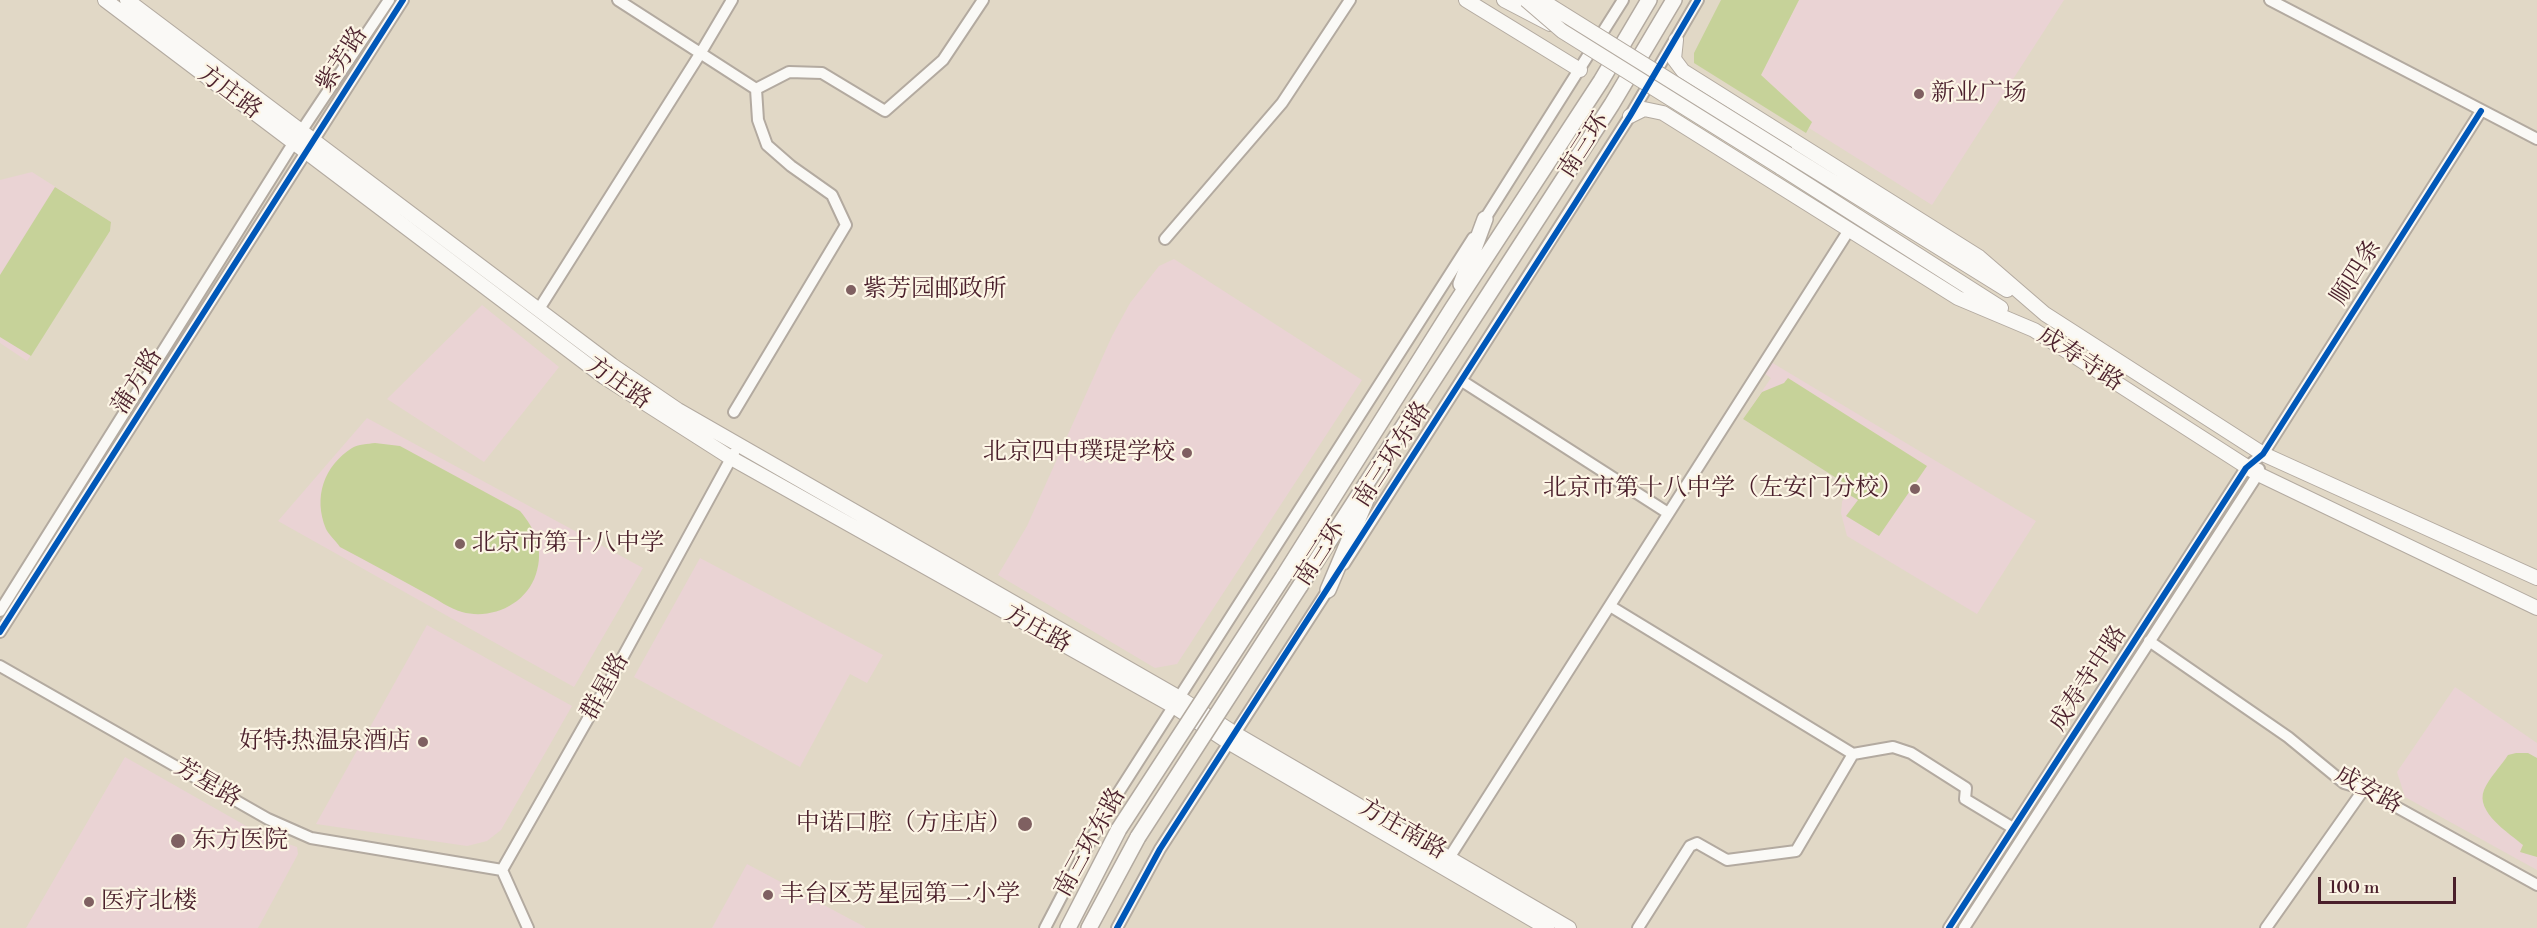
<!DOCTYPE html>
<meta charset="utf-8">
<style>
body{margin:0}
#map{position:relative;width:2537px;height:928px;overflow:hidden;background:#e1d8c6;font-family:"Libre Bodoni",serif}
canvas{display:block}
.scale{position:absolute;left:2318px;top:877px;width:138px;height:27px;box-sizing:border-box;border:3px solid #4a1f2b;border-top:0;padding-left:8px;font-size:18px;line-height:21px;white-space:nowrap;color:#4a1f2b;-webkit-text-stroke:4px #fcf5e5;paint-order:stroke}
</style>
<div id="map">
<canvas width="2537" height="928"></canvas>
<div class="scale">100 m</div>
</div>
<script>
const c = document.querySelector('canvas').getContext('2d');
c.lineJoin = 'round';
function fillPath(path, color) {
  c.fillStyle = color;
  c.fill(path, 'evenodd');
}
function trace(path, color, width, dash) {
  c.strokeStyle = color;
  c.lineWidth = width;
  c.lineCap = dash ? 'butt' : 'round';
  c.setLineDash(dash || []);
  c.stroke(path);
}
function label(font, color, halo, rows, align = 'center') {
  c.font = font + ' "Libre Bodoni","Noto Serif SC",serif';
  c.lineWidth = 4.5;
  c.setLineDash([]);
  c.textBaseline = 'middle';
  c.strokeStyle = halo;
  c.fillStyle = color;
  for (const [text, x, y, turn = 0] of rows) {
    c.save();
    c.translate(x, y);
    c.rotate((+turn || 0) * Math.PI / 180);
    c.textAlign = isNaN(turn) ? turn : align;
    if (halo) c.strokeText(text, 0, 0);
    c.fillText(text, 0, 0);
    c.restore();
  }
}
fillPath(new Path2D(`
 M1799,0H2064L1932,205L1809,128L1812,122L1761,75Z
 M32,172L111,222L110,231L27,361L0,343V180Z
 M1174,259L1362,380L1177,664L1155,668L998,575L1027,526L1112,336L1130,303L1159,266Z
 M482,305L559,367L484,462L387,399Z
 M1771,362L2036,521L1977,614L1847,536L1841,513L1842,502L1849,486L1743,419L1771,378L1764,373Z
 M367,418L643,568L574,687L278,521Z
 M700,558L883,655L867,683L850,674L800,767L634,677Z
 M427,625L572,706L501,830L487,841L467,846L316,824Z
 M2455,687L2537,743V870L2405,797L2397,772Z
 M125,757L262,835L297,847L298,854L258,928H26Z
 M747,864L865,927V928H712Z`), '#ead3d4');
fillPath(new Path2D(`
 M1721,0H1799L1761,75L1812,122L1806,133L1694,63V53Z
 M55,187L111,222L110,231L31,356L0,337V275Z
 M1788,378L1927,466L1879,536L1846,516L1858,500L1846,493L1849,486L1743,419L1762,392L1784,383Z
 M375,443L400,446L520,511C536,530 544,550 536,574C526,605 491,620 462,612C450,609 437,599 425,593C397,578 369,562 340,547C336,541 329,535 326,529C313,497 324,466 352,448C358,444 368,444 375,443Z
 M2516,753H2528L2537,758V857L2520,852L2523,845C2509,833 2475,812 2484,790C2489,778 2501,766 2508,755Z`), '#c6d299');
const minor = new Path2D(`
 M618,0L756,89L758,120L767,145L791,166L832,195L846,225L734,412
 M2270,0L2537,139
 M756,89L789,72L822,73L885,111L943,60L983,0
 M1481,225L1623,0
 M1165,239L1282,103L1350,0
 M539,309L700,54L732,0
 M1462,381L1668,513
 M1344,564L1630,116L1698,0
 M1610,606L1853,754L1893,747L1911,753L1966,788L1965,799L2013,828
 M0,611L294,142L389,0
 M0,632L403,0
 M2149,641L2288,737L2344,783L2364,789L2537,885
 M0,666L268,819L311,838L502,870
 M1449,858L1849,230
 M502,870L614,673L734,453
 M502,870L528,928
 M1045,928L1104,815L1473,238
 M1117,928L1160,849L1331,585
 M1638,928L1690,846L1697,843L1727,860L1796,851L1853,754
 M1949,928L2246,468L2263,454L2481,111
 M1964,928L2258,474L2259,469
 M2266,928L2364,789`);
const major = new Path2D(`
 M105,0L604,377L731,458L1173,706L1228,742L1547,928
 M127,0L612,365L678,410L1178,697L1234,733L1569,928
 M1466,0L1580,70
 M1504,0L1550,24
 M1676,40L1674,59L1683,71L1979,257L2045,314L2263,454L2537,578
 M1630,116L1644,109L1663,113L1958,298L2034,330L2258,474L2537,608
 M1788,154L2007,290
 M1780,167L2001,308`);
const highway = new Path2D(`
 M1461,284L1485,219
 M1283,577L1452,309L1601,81L1649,0
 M1300,586L1612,104L1674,0
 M1328,590L1369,493
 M1068,928L1119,829
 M1089,928L1138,837`);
trace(minor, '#b3aaa0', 14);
trace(major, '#b3aaa0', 16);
trace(highway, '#b3aaa0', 18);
trace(minor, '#faf9f6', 10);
trace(major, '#faf9f6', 14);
trace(highway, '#faf9f6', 15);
const majorBridge = new Path2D(`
 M1526,0L1562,31L1780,167
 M1541,0L1788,154`);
const highwayBridge = new Path2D(`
 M1119,829L1283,577
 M1138,837L1300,586`);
trace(majorBridge, '#b3aaa0', 16, []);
trace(highwayBridge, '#b3aaa0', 18, []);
trace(majorBridge, '#faf9f6', 14);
trace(highwayBridge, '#faf9f6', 15);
trace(new Path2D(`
 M0,632L403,0
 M1117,928L1160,849L1574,205L1630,116L1698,0
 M1949,928L2246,468L2263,454L2481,111`), '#0057b8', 6);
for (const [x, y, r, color] of [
 [1919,94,6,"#7f6061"],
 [851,290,6,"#7f6061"],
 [1187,453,6,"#7f6061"],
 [1915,489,6,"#7f6061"],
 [460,544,6,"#7f6061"],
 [423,742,6,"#7f6061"],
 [1025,824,8,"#7f6061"],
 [178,841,8,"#7f6061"],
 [768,895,6,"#7f6061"],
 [89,902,6,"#7f6061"]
]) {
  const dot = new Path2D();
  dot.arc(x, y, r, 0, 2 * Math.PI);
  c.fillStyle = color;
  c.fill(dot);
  trace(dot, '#fcf5e5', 2);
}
label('24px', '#4a1f2b', '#fcf5e5', [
 ["紫芳路",343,60,-57],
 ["方庄路",229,93,37],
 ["南三环",1585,146,-57],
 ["顺四条",2357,273,-58],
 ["成寿寺路",2080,360,33],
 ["蒲方路",138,382,-58],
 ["方庄路",618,384,35],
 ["南三环东路",1393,455,-57],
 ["南三环",1321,554,-57],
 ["方庄路",1037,630,29],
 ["成寿寺中路",2089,679,-57],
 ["群星路",606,687,-61],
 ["芳星路",207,784,30],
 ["成安路",2368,791,29],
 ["方庄南路",1402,830,30],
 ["南三环东路",1091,843,-61]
]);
label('24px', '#4a1f2b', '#fcf5e5', [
 ["新业广场",1931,94],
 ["紫芳园邮政所",863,290],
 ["北京四中璞瑅学校",1175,453,"right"],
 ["北京市第十八中学（左安门分校）",1903,489,"right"],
 ["北京市第十八中学",472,544],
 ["好特·热温泉酒店",411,742,"right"],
 ["中诺口腔（方庄店）",1012,824,"right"],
 ["东方医院",192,841],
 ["丰台区芳星园第二小学",780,895],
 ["医疗北楼",101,902]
], 'left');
</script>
